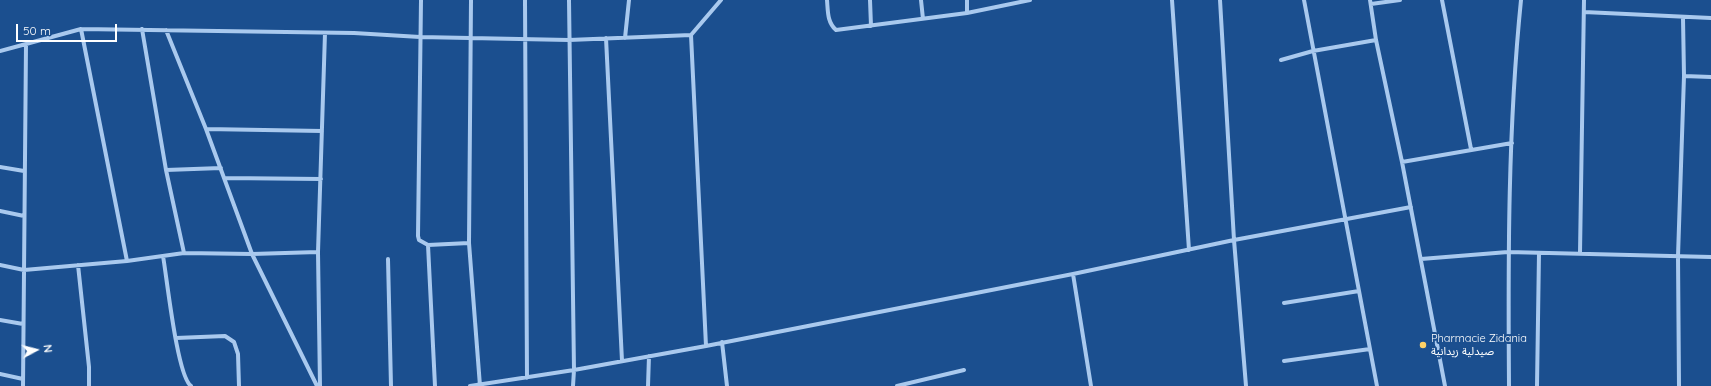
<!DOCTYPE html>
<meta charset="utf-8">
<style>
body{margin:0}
#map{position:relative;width:1711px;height:386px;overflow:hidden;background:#1b4f8f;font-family:Quicksand,sans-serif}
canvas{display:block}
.north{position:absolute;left:16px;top:330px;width:40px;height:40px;-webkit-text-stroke:3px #1b4f8f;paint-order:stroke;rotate:83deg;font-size:11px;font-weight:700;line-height:16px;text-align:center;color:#fff}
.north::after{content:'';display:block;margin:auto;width:14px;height:18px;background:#fff;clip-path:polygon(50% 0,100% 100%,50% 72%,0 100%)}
.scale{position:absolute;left:16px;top:24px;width:101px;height:18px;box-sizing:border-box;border:2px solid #fff;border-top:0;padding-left:5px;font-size:12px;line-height:14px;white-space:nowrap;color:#fff;-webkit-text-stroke:3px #1b4f8f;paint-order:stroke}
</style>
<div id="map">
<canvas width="1711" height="386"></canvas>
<div class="north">N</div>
<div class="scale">50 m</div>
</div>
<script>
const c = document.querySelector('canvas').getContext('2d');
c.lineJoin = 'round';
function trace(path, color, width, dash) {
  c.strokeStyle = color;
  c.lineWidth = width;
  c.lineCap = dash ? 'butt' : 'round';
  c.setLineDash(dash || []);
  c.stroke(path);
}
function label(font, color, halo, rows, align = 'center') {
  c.font = font + ' Quicksand,"Noto Sans Arabic",sans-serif';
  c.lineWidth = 4;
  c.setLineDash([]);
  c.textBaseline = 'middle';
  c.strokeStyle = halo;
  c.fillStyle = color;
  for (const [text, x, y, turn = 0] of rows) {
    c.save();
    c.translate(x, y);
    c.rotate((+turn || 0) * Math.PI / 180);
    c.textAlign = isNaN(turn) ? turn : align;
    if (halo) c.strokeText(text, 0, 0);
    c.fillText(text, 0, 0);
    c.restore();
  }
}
trace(new Path2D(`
 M421,0L418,236L419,240L428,245L469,243
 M471,0L469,243L480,386
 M525,0L527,378
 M569,0L574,370L573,386
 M827,0C828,11 827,22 836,30L967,13L1030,0
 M870,0L871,26
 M921,0L923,19
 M967,0V13
 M1172,0L1189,250
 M1220,0L1234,240L1246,386
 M1304,0L1377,386
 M1370,0L1376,40L1402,162L1445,386
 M1442,0L1471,149
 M1371,4L1400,0
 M1584,12L1711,18
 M81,29L127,261
 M142,29L166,170L184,253
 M166,30L206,129L252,254L317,386
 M691,35L721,0
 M606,38L622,361
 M625,38L629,0
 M0,51L26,44
 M1281,60L1313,51L1376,40
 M1684,76L1711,77
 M206,129L322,131
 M1402,162L1512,143
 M0,167L24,171
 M166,170L221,168
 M225,178L321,179
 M0,211L24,216
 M428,245L435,386
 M1580,253L1584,0
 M163,256C167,278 177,376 191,386
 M388,259L391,386
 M1421,259L1508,252L1711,257
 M0,265L24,270L127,261L184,253L252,254L318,252
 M78,265L89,367V386
 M1073,274L1091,386
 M1284,303L1359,291
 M0,320L23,324
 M176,338L225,336L234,342L238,354L239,386
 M722,342L727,386
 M1284,361L1370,349
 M0,374L23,379
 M23,386L26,44L81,29L354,33L420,37L569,40L691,35L706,346L1073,274L1234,240L1411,207
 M320,386L318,252L325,33
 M470,386L574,370L706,346
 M648,386L649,356
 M897,386L964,370
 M1509,386C1508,257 1508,128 1521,0
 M1537,386L1539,253
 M1679,386L1678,256L1684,76L1683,18`), '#a9c9ee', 4);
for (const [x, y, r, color] of [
 [1423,345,4,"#ffd166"]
]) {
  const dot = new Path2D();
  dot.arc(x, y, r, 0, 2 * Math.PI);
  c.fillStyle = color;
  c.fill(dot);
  trace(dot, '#1b4f8f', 1.5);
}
label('11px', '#fff', '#1b4f8f', [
 ["Pharmacie Zidania",1431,339],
 ["صيدلية زيدانية",1431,352]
], 'left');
</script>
